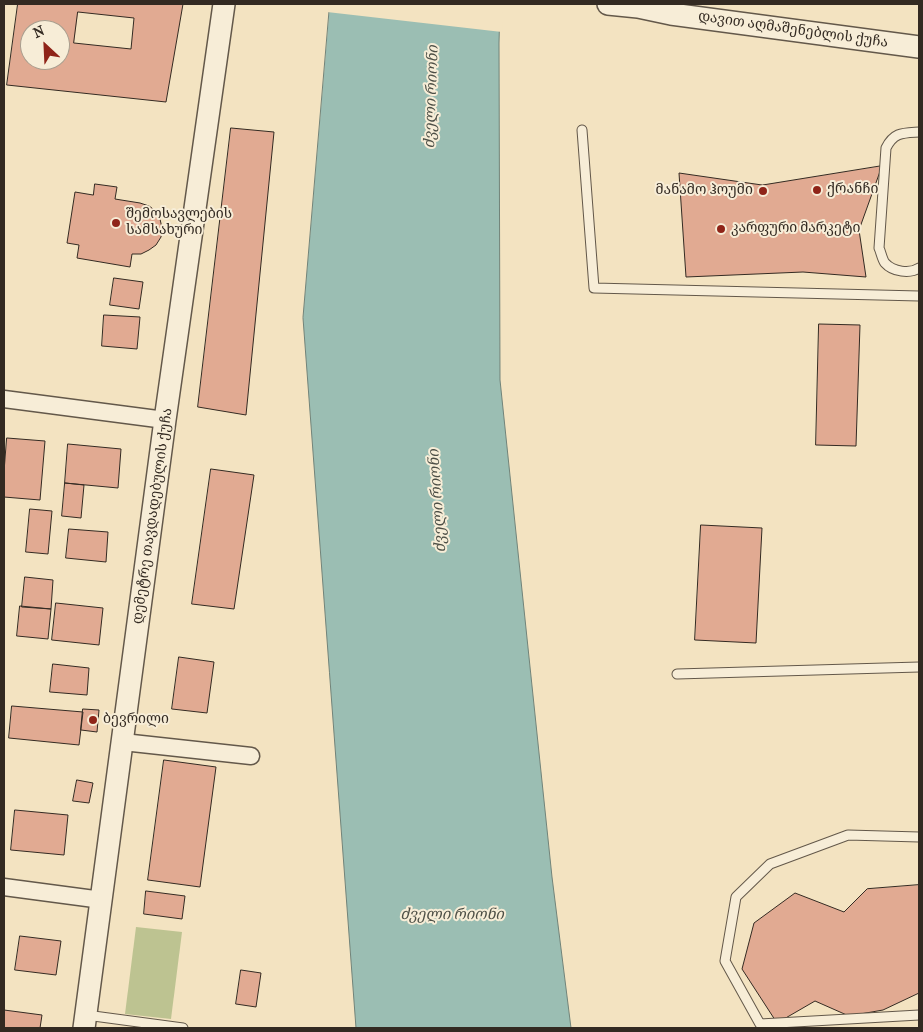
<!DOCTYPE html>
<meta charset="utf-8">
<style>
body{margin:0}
#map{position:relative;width:923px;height:1032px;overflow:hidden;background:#f3e3c1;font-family:"IM FELL French Canon",serif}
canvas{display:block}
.frame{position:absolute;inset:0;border:5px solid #332a22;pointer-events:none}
.north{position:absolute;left:20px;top:20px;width:50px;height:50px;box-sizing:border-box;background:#f7edd7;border:1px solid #a99f8f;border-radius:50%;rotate:335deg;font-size:14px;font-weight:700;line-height:20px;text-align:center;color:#332a22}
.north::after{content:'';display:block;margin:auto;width:18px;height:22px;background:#8f2418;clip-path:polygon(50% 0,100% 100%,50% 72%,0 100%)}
</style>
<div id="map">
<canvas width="923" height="1032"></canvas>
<div class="frame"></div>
<div class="north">N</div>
</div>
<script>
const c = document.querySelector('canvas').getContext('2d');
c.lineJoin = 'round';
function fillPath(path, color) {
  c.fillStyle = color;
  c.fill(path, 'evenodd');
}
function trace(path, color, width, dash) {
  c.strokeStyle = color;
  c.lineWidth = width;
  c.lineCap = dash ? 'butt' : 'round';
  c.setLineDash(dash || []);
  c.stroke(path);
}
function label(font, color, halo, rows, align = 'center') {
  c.font = font + ' "IM FELL French Canon","Noto Serif Georgian",serif';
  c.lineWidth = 4;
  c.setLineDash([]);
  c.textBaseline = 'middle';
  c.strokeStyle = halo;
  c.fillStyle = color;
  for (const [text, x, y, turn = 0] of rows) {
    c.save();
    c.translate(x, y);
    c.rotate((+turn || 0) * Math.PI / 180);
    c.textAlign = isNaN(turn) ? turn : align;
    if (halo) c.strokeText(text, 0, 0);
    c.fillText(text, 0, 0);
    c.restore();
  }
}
fillPath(new Path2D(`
 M136,927L182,932L171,1019L125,1014Z`), '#bdc391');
const water = new Path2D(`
 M330,4H500L499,43L500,380L552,877L571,1028H356L303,318Z`);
fillPath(water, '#9bbeb3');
trace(water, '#718379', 1);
fillPath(new Path2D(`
 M327,4H503L502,32L327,12Z`), '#f3e3c1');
const building = new Path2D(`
 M18,4H183L166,102L7,85ZM78,12L134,18L131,49L74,43ZM30,30H60V60H30Z
 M231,128L274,132L246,415L198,407Z
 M882,166L859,230L866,277L803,272L686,277L679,173L762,185Z
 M95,184L117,187L115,199L140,203L149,206L156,211L160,219L162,228L161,237L156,245L149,250L141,254H132L130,267L77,258L79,245L67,243L75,192L93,195Z
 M114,278L143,282L139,309L110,305Z
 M104,315L140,317L137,349L102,346Z
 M819,324L860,325L856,446L816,445Z
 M7,438L45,441L40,500L4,497V472Z
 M68,444L121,449L118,488L65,483Z
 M211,469L254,475L234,609L192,604Z
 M65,483L84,485L81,518L62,516Z
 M30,509L52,511L48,554L26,552Z
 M701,525L762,528L756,643L695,640Z
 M69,529L108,532L106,562L66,558Z
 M25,577L53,580L51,609L22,607Z
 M56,603L103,608L99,645L52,640Z
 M20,606L51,609L48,639L17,636Z
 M179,657L214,662L207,713L172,709Z
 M53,664L89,668L87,695L50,692Z
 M12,706L83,712L79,745L9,738Z
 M83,709L99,710L97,732L81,730Z
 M164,760L216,767L200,887L148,880Z
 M77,780L93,783L89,803L73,801Z
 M15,810L68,815L64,855L11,850Z
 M919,885V993L883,1010L849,1016L815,1001L777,1023L742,969L754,923L795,893L844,912L867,889Z
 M146,891L185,896L182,919L144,914Z
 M20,936L61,941L56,975L15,970Z
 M241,970L261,973L256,1007L236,1004Z
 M4,1010L42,1015L40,1028H4Z`);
fillPath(building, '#e1aa92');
trace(building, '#332a22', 1);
const service = new Path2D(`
 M582,130L594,288L919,296
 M919,132C903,133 894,132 886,148L879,248C881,252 882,259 885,263C893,272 910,274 919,268
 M677,674L919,667
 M919,837L848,835L770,864L736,897L725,961L760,1024L919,1015
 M86,1015L183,1028`);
const minor = new Path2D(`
 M4,399L165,420
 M123,742L251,756
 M4,887L102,900`);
const tertiary = new Path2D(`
 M608,4L638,7L671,14L919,47
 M84,1028L165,420L224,4`);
trace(service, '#63584a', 11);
trace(minor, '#63584a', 19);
trace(tertiary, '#63584a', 24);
trace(service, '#f7edd7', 9);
trace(minor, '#f7edd7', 16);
trace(tertiary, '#f7edd7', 21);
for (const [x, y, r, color] of [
 [817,190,5,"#8f2418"],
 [763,191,5,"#8f2418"],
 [116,223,5,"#8f2418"],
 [721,229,5,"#8f2418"],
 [93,720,5,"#8f2418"]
]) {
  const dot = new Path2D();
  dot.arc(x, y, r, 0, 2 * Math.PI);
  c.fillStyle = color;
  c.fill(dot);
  trace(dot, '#f7edd7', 2);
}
label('14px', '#332a22', '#f7edd7', [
 ["დავით აღმაშენებლის ქუჩა",793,30,8],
 ["დემეტრე თავდადებულის ქუჩა",153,516,-82]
]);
label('14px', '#332a22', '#f7edd7', [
 ["ქრანჩი",827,190],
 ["მანამო ჰოუმი",753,191,"right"],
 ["შემოსავლების",126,215],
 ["სამსახური",126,231],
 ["კარფური მარკეტი",731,229],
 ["ბევრილი",103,720]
], 'left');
label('italic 15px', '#4d4f46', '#f7edd7', [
 ["ძველი რიონი",432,97,-88],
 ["ძველი რიონი",438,501,-94],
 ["ძველი რიონი",452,915]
]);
</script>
